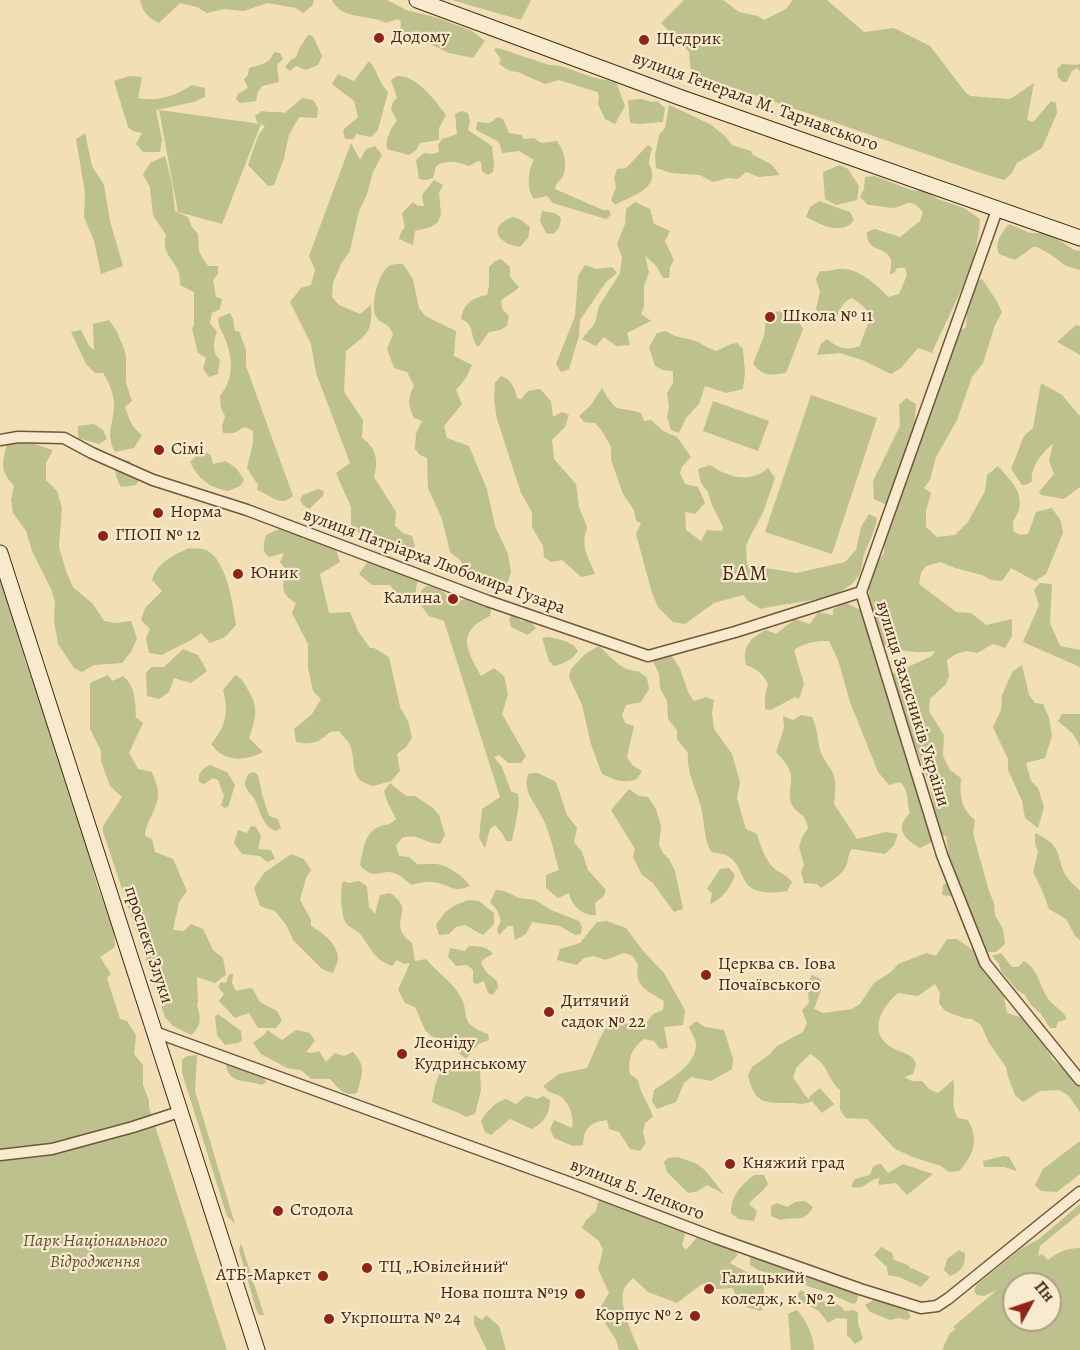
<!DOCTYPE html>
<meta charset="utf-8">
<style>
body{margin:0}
#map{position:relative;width:1080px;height:1350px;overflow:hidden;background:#f2dfb5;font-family:Alegreya,serif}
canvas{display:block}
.north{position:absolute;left:1002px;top:1272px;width:60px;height:60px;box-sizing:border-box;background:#f7eacf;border:2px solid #b09d83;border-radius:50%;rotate:50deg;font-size:16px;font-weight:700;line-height:24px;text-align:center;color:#462912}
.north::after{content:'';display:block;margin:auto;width:21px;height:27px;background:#8f2418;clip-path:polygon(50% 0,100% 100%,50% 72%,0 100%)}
</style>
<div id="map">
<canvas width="1080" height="1350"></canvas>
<div class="north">Пн</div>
</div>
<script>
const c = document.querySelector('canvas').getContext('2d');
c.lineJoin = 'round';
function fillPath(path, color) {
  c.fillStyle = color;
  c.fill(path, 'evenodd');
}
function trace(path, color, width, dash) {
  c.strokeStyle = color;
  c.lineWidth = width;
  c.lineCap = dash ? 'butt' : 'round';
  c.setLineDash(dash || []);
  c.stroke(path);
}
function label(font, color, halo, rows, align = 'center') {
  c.font = font + ' Alegreya,serif';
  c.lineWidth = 4.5;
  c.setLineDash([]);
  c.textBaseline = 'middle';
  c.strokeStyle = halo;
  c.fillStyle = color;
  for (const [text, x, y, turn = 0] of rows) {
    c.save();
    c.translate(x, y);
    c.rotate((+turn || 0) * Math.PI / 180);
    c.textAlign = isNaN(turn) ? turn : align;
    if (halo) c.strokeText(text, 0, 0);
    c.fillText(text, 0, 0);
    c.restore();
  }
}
fillPath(new Path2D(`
 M140,0H314L313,5L303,13L296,8L267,3L244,11L224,9L207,13L197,7L180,3L159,23C148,18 143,12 140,0Z
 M332,0H387L406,10L438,18L472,31L485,41L473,58L449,53L432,45L409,41L400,33L401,21L397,19L386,23C369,14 341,20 332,0Z
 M452,0H531L521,20Z
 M684,0H723L739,12L758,16L764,20L786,9L793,0H827L864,32L894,28L930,46L966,93L970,96L1010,99L1034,83L1027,120L1033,122L1051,101L1056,103L1057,113L1042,148L1017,163L1012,173L1004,180L981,173L691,73L689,52L661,23Z
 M308,35L313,36L322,56L318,65L306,70L296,66L290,71L285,67L291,60L296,57L299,49Z
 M498,48L549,65L561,66L595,78L616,82L625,106L615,124L605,119L598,104L599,96L597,92L559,80L545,84L518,72L510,71L499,64L501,60L494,49Z
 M274,52L280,53L283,59L277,65L279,82L262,86L258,92L256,101L240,103L236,99L238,94L248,88L244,79L248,75L249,68C261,64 269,65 274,52Z
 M369,61C378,71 378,82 388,92L378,130L371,137L356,134L354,139H345L343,130L358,117L354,101L332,84L338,74L354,81Z
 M1080,63V71L1077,68L1072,71L1067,82H1063L1058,78L1057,69L1062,64L1078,65Z
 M129,76L142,77L138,98C158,102 175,96 192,85L205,88V97L194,102L156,110L162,140L160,152H143L136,144L142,133L133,131L128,127L114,81Z
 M397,76C416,75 435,100 446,115L439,128V140L420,143L416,150L409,155L387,149C385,140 391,127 397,121L391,109L393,102L397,98L391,80Z
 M302,98L313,100L318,108L317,118L299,117L289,135L284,158L274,185L268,186L248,165L258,136L265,126L257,122L255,116L262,111C270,113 277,111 285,113Z
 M642,99L651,102L657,101L665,108L663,122L639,124L630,123L628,100Z
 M669,105L710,124L725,136L732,145L751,151L753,155L771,164L780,175L759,177L746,172L738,179L728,178L713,182L700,175L671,173L656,168L655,155L659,135L665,128Z
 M159,110L261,124L222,224L178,212Z
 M461,111L468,113L470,121L468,130L492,146L494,164L493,172L488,175L482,171L481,162L478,161L469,166C457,162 447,159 436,166L433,178L426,180L419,179L416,160L424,153L433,154L439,152L438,145L442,139L457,134L455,114Z
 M498,117L503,119L509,133L521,135L524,139L534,138L541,143L557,141C564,151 568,164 563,176C560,182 556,182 555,189L603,210H609L611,215L606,219L599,217L553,203L547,196L534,199C526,189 528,170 534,160L519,151L502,153L499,142L476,130L477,122L490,123Z
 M85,133L92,166L104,185L110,221L123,266L101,274L94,241L84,217L85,193L76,139Z
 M351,143L360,160L366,149L375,146L382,155L373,172L367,194L359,211L350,251L341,264L333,283L332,297L339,305L360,314L371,305C373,334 366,334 346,351L344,392L363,420L362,438C376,448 379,460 374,477L396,512L395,526L403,533L412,536L415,546L409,551L382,546H372L351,525V507L336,473L350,463L316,373L311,344L290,302L301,288L311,285L315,270L309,256Z
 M648,145L652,148C651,152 649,158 649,162C649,166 652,168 652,172C655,191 628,197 615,205L611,200L616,187L614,178L617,169L626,168Z
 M165,156L172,183L175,211L188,217L192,227L198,234L199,252L208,266H218V274L213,280L216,297L222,299L220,309L212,313L210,323L217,332C213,341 212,353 220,360L218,374L209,377L203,369L206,358L198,353L192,329L194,324V292L180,285C180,280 180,274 178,270C171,256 162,253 166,235L153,215L150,187L143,175L150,163Z
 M840,165L848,169L859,186L857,200L836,205L825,199L823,172Z
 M875,176L911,190L926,191L938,199L964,208L980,219C978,266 950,311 932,353L918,348L901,368L891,374L862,360L840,353L817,355L821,344L827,339C838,348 846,351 860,346C867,322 879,313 851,298L844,303L835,319L826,321L816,309L820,292L816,279L820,271C829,272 830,270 839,269C857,267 877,285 888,297L899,294L907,275L905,268H897L895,272L890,275C890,271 892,263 891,260C887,245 866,254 867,232L875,229L900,237L920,221L923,212C909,195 907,206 893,208C887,208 877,205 868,205L860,197L864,189L865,177Z
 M434,180L443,185L439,193L441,214L438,222L431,227L415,231L413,245L399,239L401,232L405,227L402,213L413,202L418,206H424L422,195Z
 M819,201L850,212L854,220C842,236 821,225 806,217L810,207Z
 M635,202L650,209L654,224L670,231L665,241L674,260L670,267L669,278H663L657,267L645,255L649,272L644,286V306L641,314L651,321L627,333L630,345L616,346L604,337L596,346L582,339L595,323L599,306L620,273L622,257L617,244L625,224L626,209Z
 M542,211L555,213L561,218L559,228L553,234L546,233L540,221Z
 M513,217L521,220L530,227L528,238L520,247C515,246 509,245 505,242C490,232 500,221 513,217Z
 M1009,224L1030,233H1049L1074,250L1080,251V270L1066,266L1050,254L1037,247H1033L1015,260L999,254C994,241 1002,233 1009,224Z
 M501,259L510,267V277L519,287C512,295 507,294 501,301L503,310L509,316L507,326L500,330L489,332L478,347C469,338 476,324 461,319C464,303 472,298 487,295L489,286V267L495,261Z
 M403,264L413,279L419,308L425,316L456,331L454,356L472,365L466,378L456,390L462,404L444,426L447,438L469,446L487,489L495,526L508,554L511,572L507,584L494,589L487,586L478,577L465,569L460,560L450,552L442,519L428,488L427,458L420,455L415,449L416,434L422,421L414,418C408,405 407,399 414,386L407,372L394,368L387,349L393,334C388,322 384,326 377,318C369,307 378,273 389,266C393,264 398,264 403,264Z
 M585,265L596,269L612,267L617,273L606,282L580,320L579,336L569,369L561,372L556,364L575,316L578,276Z
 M982,279L996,300L1002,312L995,325L983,363L972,377L957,420L936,457L930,480L924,488L931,493L926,511V527L937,537L955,535L968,522L985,491L987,475L998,466C1008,478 1024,491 1019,509C1016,520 1011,518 1014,532L1021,535L1028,534L1036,512L1052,508L1061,521L1063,533L1046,574L1035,581L1011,568L1002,581L991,580L982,575L955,568L940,562L926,566L921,573L919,584L956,612L971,613L986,625L1012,619V636L1005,648L993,644L977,653L966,651L956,654L947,660L949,676L946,684L930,699L929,711L944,735L943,756L950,770L961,778C960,795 960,808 975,820L973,833L977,848L989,891L994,903L995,915L1003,929L1005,944L996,952H988C974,933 965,913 963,890L951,896L942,895L943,885L955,878V870L949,857L946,836L937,834L930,843L920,848C904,839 894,828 910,813C906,800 910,792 900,782L889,785L878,772L850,702L838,660L829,641C815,641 806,642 794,650L804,684L799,699L795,697L771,710L765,709V696L768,684C764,675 756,668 746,665C742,647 750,638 766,630L776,634L795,619L810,624L818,612L833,615V609L846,603L861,610L934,809L930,786L895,689L892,674L932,656L935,651C919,654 896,651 880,644L870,609L868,574L884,553V545L880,536L895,504H885L874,499L873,481L900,426L899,405L906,398L916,404L915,421L928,417L958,332L966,327L968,294L972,282Z
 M783,311L795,316L803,329L786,373C770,375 764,377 753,364L764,336L766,320L771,312Z
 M230,313L233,319L235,331H239L246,350V366L293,496C280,508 271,495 257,490L258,485L247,468L253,443V431C240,423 244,430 233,433C230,434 227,433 223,433L222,426L225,416L221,408L220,396C235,377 233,357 224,336C221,329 218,326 218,318Z
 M109,320L116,330L123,346L126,356V383L132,401L125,407C129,419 132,428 142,435L134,448L115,452C105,433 114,424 114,405C114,395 109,381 103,373H95L86,364L71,332L81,330L89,346L94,350L93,324Z
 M1076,325L1080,326V355L1057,342Z
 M666,331C677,339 686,337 698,342C704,345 710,349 716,351L731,344L737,343L743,349L745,372L743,389L726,393L705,386L699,404L686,418L679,433L671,430L667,417L669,408L667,393L673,383V371L663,370L655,366L649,347L657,333Z
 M501,376C511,379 515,388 517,398L521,399L528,391L540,389L551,401L553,417L562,412L569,415L565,427L552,440L554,459L576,484L579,507L587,527C580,548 588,555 595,574L581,577L562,560L551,562L544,557L543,546L532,527V512L521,493L497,419L494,400L495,383Z
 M1041,383L1062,395L1080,416V487L1064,499L1041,495L1039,492L1054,474L1049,461L1053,444C1043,451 1030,468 1032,481L1026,485H1022L1011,469L1024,436L1033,428Z
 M602,388C618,416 615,405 641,413L644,421L651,420L663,431L677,437L691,457L682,467L680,473L685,484L698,487L705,503L695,514L685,512L686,530L701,541L707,530L722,531L723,527L712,505L708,492L701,483L698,469L710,465C727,477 751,484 768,468L775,478L764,510L746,545L747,565L797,573L845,562L856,550L861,527L869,514L877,518C875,531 870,540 865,552C862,559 863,568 859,575C843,603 790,601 761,609L748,601L743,595L714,603L685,624L673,622L658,607L652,593L636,534L641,523L636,521L634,510L623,494L611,460V447L602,431L595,423L584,422L579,416L591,405Z
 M811,395L877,418L832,554L765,532Z
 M713,401L769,421L758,451L703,431Z
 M94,424L103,430L107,439L99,444L78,438V426Z
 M7,443L34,444L53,450L46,463V480L57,491L62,508L59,547L66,571L73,587L93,604L104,621L115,623L131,621L137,638L131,652L122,663L94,665L82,672L74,668L58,644L54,620L55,602L51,589L32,551L26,531L13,513L11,500L14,486C0,470 2,465 7,443Z
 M207,452L211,456L213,464L226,461L237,469L244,480L240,486L228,491C210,488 198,479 190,462L198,454Z
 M118,459L130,461L140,478L136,485L121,487C116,479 113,468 118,459Z
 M318,489L324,491L323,496L309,509L303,505L300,499L303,495Z
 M281,528L298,529L303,539L310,537L335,546L340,562L320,574L329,613L350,612L358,631L370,648H374L389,657L400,707L408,721L412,738L406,747L397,754L400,771L391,781L373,786C346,779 358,760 349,743C346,739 342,735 339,731L330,732C318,743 312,745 296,742L294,729L312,714L321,699L313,691L308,668V644L292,613L296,603C279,593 283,586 286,570L280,562L284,553L269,557C261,551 264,543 266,535Z
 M189,548C193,549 199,548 203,549C226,554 233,605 236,625L225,637L210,643L201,633C189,643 175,647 162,655L149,653L146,638L150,629L141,620L145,608L162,591L152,580C158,562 172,556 189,548Z
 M0,552L22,632L25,661L47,715L88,849L96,882L114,931L115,947L100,957L111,974L107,978L120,1019L127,1021L136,1035L134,1054L143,1065V1085L149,1101V1107L227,1350H0Z
 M390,556L401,561L418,579L414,599L399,598L390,585H372L359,574L369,560Z
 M1040,583L1052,584L1050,623L1060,646L1080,650V667L1023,642L1039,605L1034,590Z
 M426,586C440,588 446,592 453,604C467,596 477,598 492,602L490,616C455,632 467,650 481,676L494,668L504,676L508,694L502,714L526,756L521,763H508L499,755L494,757L502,767L511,791L518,794C521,805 514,828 512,841H506L502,833L495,825L490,829L485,848L479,838L482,809L500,797L444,621L429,616L419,603L421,591Z
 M513,614L521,621L529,620L536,628L528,635L511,627L509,618Z
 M549,637L565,641L573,645L578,651C572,660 565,663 554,666L549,661L542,638Z
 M599,646C610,656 622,672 638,671L647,678L649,689L641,702L626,705L622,715L625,723L634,726L627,757L632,765L642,771L637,779C624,784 614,780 602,774L591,744L582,705L569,677L571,669L585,654Z
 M667,648L680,669L689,694L694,701L706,697L714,700L712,713L714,729L732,754L740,782L737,798L746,829L757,834C761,847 765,861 776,870C783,874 787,876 792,882L787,891C775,893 756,895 747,884C740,875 740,864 729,857C725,854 717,853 711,852C703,837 705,822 701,807C696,788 686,772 688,753L677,739V730L668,719L667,701L660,688L659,674L652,659Z
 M183,649L198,655L207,671L191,683L174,678L169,692L159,699L147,696L146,673L151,667H164Z
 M1022,665L1029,695L1035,703L1043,704L1049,718L1052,736L1045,758L1026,763L1031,781L1038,788L1044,807L1038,828L1025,818L1022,801L1008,770V759L993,727L1001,710L1002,695L1013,671Z
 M108,675L112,681L123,676C136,687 135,701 136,717L143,723L129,753L138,769L152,772C154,778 158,786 158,792C159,808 146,819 145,836L152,839L155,852L173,859L187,891L179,902L173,930L184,931L191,924L203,929L213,950L223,958L226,975L215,983L197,977L198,1002L197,1005C201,1019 202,1025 191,1035L173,1026L165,1017L103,832V826L122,797L110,786L101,761V751L90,729V683Z
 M235,675C242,678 244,683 248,690C259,707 256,719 249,738L263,752C244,762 224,762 211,744C226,726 229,712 223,690Z
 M1062,714H1080V746L1073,734L1058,721Z
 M801,715L812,717C818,730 817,737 820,750C823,758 827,764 832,771C837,781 835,793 834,804L857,839L886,832L898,834L894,845L885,854L852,849C847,855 849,862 845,868C840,876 829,883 821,888L817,884L804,883L801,872L804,865L799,847L802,837L808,828C805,812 799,816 792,805C787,796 792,785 791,776C790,766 782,759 776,752L784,728L783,716L793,720Z
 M210,765L227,772L235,785L228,807L224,808L221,805L224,796L218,780L213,778L204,784L199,782C197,773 203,768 210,765Z
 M254,772L258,775L262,794L269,816L278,819L281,828L276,831C263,827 260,811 255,800C253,795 245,790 245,784C245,780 247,777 248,774Z
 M532,773H538L556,782L567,815L577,828L574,842L582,852L588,870L606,890L604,896L595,903L596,915C582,916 572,906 569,893L558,898L546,888V875L559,870C554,854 551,835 543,819C536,803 522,793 528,774Z
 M390,783L406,796H415L433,808L439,815L445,835L440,844C423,843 419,833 402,838L396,846L399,856L409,857L417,864C423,865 431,863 437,864C449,866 464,877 470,886C452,894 449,883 432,882C425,881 419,883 412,885C407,882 402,876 396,874C380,867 376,883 360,865C363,852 364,832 379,827C388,823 388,827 396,819L387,801L384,791Z
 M629,789L639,796L648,797L656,809L661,826L659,845L663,853L669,859L675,871L683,909L674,912L653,883L642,875L633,857L635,849L611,810Z
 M251,826L256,827L261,836L258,849L271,850L275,859L267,862L260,856L242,854L234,843L238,830L247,833Z
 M1035,833C1067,847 1054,861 1069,880C1072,884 1077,887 1080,891V940L1075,936L1066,919L1049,909L1042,890L1033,872L1038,852L1035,843Z
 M291,854L304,859L311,870L306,878L300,900L311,920V926C323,933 338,944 338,959C338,963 334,969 333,973L322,969L293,940L287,926L275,911L260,906L254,888L264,873Z
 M729,868L735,875C730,888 724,898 710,904L712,893L707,889L720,869Z
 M343,881L349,883L359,881L367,886L369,907L375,914L380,895L390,893C419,913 384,921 412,943L415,961L426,959C436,971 451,981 459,994C472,1014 456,1023 488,1034L489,1040L478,1044L466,1059L444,1041L431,1036L425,1030L415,1007L405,1003L398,990L410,963L405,964L396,960L393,966C375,961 371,948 360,934C355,928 347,928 344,919C341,908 340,892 343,881Z
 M496,890L504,891L519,898L535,900L551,910L579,921L582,927L581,934L575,935L560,926L532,922L526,934L515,940L513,926H508L499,935L497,929L501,921L497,910L490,902Z
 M469,900L479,901L494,913V924L483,935L465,925L456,927L449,934L439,935L436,925C446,909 451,906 469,900Z
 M607,921L626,928L644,952L664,973L685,1010L683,1025L664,1027L668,1048L660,1049L654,1041L644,1039C632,1047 627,1060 630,1074L638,1080C640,1094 649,1103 653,1117L645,1123L643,1133L646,1143L640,1151L630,1149L619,1132L609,1129L607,1120C591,1122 583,1128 583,1145L573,1146L554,1138L550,1129L554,1120L572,1128C574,1117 570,1103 560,1096C551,1092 550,1094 543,1086L559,1074L587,1068L599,1040L607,1025L617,1023L637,1024L647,1022L653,1014L663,1010L664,1001C648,991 634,987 638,965L633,956L624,953L605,960L594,956L584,958L577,965L557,960L560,949L580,943L597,922Z
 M947,939H957L974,951L1003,992L1007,1013L1023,1018L1037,1032L1053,1060L1080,1083V1112L1068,1095L1059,1090L1040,1091L1023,1102L1015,1095L1008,1077L1006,1067L989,1043L981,1025L972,1019L964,1018L945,1011L939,1003L940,993L935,984L918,996L898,993C883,1006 868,1029 888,1045C895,1051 906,1052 913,1058L916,1064L913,1074L904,1077L912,1081H922L929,1089L938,1093L953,1080C957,1095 949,1102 958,1118L968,1120C979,1140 974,1155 959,1171L949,1172L941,1166L913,1157L895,1149L867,1119L846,1118L840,1110V1090C826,1078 829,1064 810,1054L796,1068L793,1078C800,1085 802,1094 810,1100L809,1097L820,1088L834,1104L822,1113L812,1101C801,1106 800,1103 789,1103C763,1103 755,1103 748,1076L752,1067L770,1054L777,1046L803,1032L807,1023L802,1010L809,1003L807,984L812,975L821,979V990L814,1009L823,1013L852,1009L860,1004L874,983L891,972L898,964L927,953L936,956Z
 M469,946C478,946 487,946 493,954L485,958L481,963L486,972L497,981L498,987L493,995L488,993L484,981L476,984L473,982V970L467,965L456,966L448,957L450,948L465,951Z
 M1001,953L1012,967H1018L1024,961C1040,970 1039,988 1050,1001C1056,1008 1063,1010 1067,1019L1058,1022L1056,1028H1050L1041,1014L1030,1004L1025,995L1017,990L1001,971L999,964L992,956Z
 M229,974H233L232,983L236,991L249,988L253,989L260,1002L277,1011L282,1020L276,1028H258L249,1013L235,1018L219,1001L224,994L218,987L221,982L226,983Z
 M218,1014L241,1031L242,1040L238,1043L225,1045L217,1035L215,1017Z
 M696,1021L705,1027L724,1030L733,1059L732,1069L711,1081L691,1077L684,1083L676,1102L657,1109L652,1101L654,1090C669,1080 696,1065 696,1045C696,1039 691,1032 689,1027Z
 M267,1030L282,1040L296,1030L310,1033L315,1041L306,1052L311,1053L319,1051L326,1062L335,1053L344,1056L353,1052C367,1067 362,1075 357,1093C344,1097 338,1088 330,1079H311L301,1070L287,1068L261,1054L253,1043L264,1035Z
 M197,1055L195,1091L235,1224L227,1216L182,1073V1060L187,1056Z
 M226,1061L262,1074L266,1082L262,1085C245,1079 226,1085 226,1061Z
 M450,1061L454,1063L470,1061L480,1070L481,1090L475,1114L466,1117C455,1110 443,1108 432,1102C435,1086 437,1071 450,1061Z
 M526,1096L537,1099L543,1096L550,1100C550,1114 544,1122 532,1129L510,1119L491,1135L485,1132L481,1121C487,1111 495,1102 506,1099L516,1104Z
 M1080,1141V1174L1057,1192L1041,1191L1035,1185L1043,1169Z
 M1003,1156L1009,1157L1017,1171L1004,1167H984L983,1161Z
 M678,1157L697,1164L705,1170L724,1194L707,1185L698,1191L688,1193L667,1172L664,1162L668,1158Z
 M878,1164H881L888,1173L903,1164L933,1174L907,1195L896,1183L879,1185L878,1182L880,1178C868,1179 864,1192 851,1186L855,1179L870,1175L873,1167Z
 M754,1175H764L768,1184C762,1193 755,1196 749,1204L757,1211L754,1221L739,1219L731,1213C731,1196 741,1185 754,1175Z
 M599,1197L678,1225L685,1234L682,1245L686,1250L700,1234L728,1244L738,1255L730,1263L763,1281L766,1307L760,1311C742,1306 738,1306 733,1288L717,1289L702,1284L677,1303L648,1292L633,1278C630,1281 625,1286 624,1289C618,1304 633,1336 639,1350H619L616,1340L600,1315L599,1310L609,1293L598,1269L603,1250L599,1241L582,1228L586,1220L596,1211Z
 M805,1201L813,1207C803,1225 796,1215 780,1220L771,1216V1206L777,1203L787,1207L795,1202Z
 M1080,1204V1213L1040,1246L1038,1256L1042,1254L1048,1260C1057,1252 1068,1248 1080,1248V1350H942L950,1333L956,1329L953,1327L997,1290L984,1296L977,1295L974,1291L977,1284L1022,1248L1039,1239ZM1014,1284H1050V1320H1014Z
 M241,1243L264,1315H259L256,1309L239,1250Z
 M881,1247L892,1253L894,1260L908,1265L911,1270L912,1268L930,1277L921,1287L899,1277L888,1275L887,1267L874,1255Z
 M959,1250L965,1253C965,1266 962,1271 950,1276L944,1270L947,1259Z
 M750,1255L859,1294L856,1303L853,1304L826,1292L758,1270L750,1265Z
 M801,1290L818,1302C830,1300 837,1302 845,1311L854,1310L858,1313V1323L863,1339L855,1344L847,1335V1319L837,1318L828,1323L819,1311L802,1302L797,1295Z
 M879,1297L905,1306L911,1317L907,1320L899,1318L890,1320L870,1312L865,1305Z
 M797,1310C806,1320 814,1336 814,1350H791L788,1314Z
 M474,1315L482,1320L486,1315L499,1326L506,1350H487L474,1324Z`), '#bcc18d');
const minor = new Path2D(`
 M997,210L861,592L942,855L985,963L1080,1080
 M0,440L18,437L64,438L92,453L153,480L247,510L488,601L648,656L735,632L861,592
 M155,1032L579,1186L716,1238L860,1289L921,1308L937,1306L949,1298L1080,1192
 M0,1155L52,1149L133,1127L179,1112`);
const secondary = new Path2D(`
 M417,0L679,97L1080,238
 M0,553L257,1350`);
trace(minor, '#71563b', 13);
trace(secondary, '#462912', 17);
trace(minor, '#f7eacf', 10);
trace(secondary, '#f7eacf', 15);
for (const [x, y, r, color] of [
 [379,38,6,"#8f2418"],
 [644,40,6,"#8f2418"],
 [770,317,6,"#8f2418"],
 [159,450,6,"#8f2418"],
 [158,513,6,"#8f2418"],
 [103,536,6,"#8f2418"],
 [238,574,6,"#8f2418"],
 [453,599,6,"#8f2418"],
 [706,975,6,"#8f2418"],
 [549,1012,6,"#8f2418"],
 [402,1054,6,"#8f2418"],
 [730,1164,6,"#8f2418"],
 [278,1211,6,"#8f2418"],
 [367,1268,6,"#8f2418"],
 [323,1276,6,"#8f2418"],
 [709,1289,6,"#8f2418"],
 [580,1294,6,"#8f2418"],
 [695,1316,6,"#8f2418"],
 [329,1319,6,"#8f2418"]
]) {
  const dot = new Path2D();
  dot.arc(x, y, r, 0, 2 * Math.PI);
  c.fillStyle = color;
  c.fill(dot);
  trace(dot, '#f7eacf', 2);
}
label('18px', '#462912', '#f7eacf', [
 ["Додому",391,38],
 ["Щедрик",656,40],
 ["Школа № 11",782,317],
 ["Сімі",171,450],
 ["Норма",170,513],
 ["ГПОП № 12",115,536],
 ["Юник",250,574],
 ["Калина",441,599,"right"],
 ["Церква св. Іова",718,965],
 ["Почаївського",718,986],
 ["Дитячий",561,1002],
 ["садок № 22",561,1023],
 ["Леоніду",414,1044],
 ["Кудринському",414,1065],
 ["Княжий град",742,1164],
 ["Стодола",290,1211],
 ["ТЦ „Ювілейний“",379,1268],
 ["АТБ-Маркет",311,1276,"right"],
 ["Галицький",721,1279],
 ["коледж, к. № 2",721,1300],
 ["Нова пошта №19",568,1294,"right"],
 ["Корпус № 2",683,1316,"right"],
 ["Укрпошта № 24",341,1319]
], 'left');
label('18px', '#462912', '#f7eacf', [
 ["вулиця Генерала М. Тарнавського",755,102,20],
 ["вулиця Патріарха Любомира Гузара",434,562,20],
 ["вулиця Захисників України",912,704,73],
 ["проспект Злуки",148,945,72],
 ["вулиця Б. Лепкого",637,1190,21]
]);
label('italic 18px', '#644f31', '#f7eacf', [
 ["Парк Національного",95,1242],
 ["Відродження",95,1263]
]);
c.letterSpacing = '1.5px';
label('21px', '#462912', '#f7eacf', [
 ["БАМ",745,575]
]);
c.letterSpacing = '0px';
</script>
